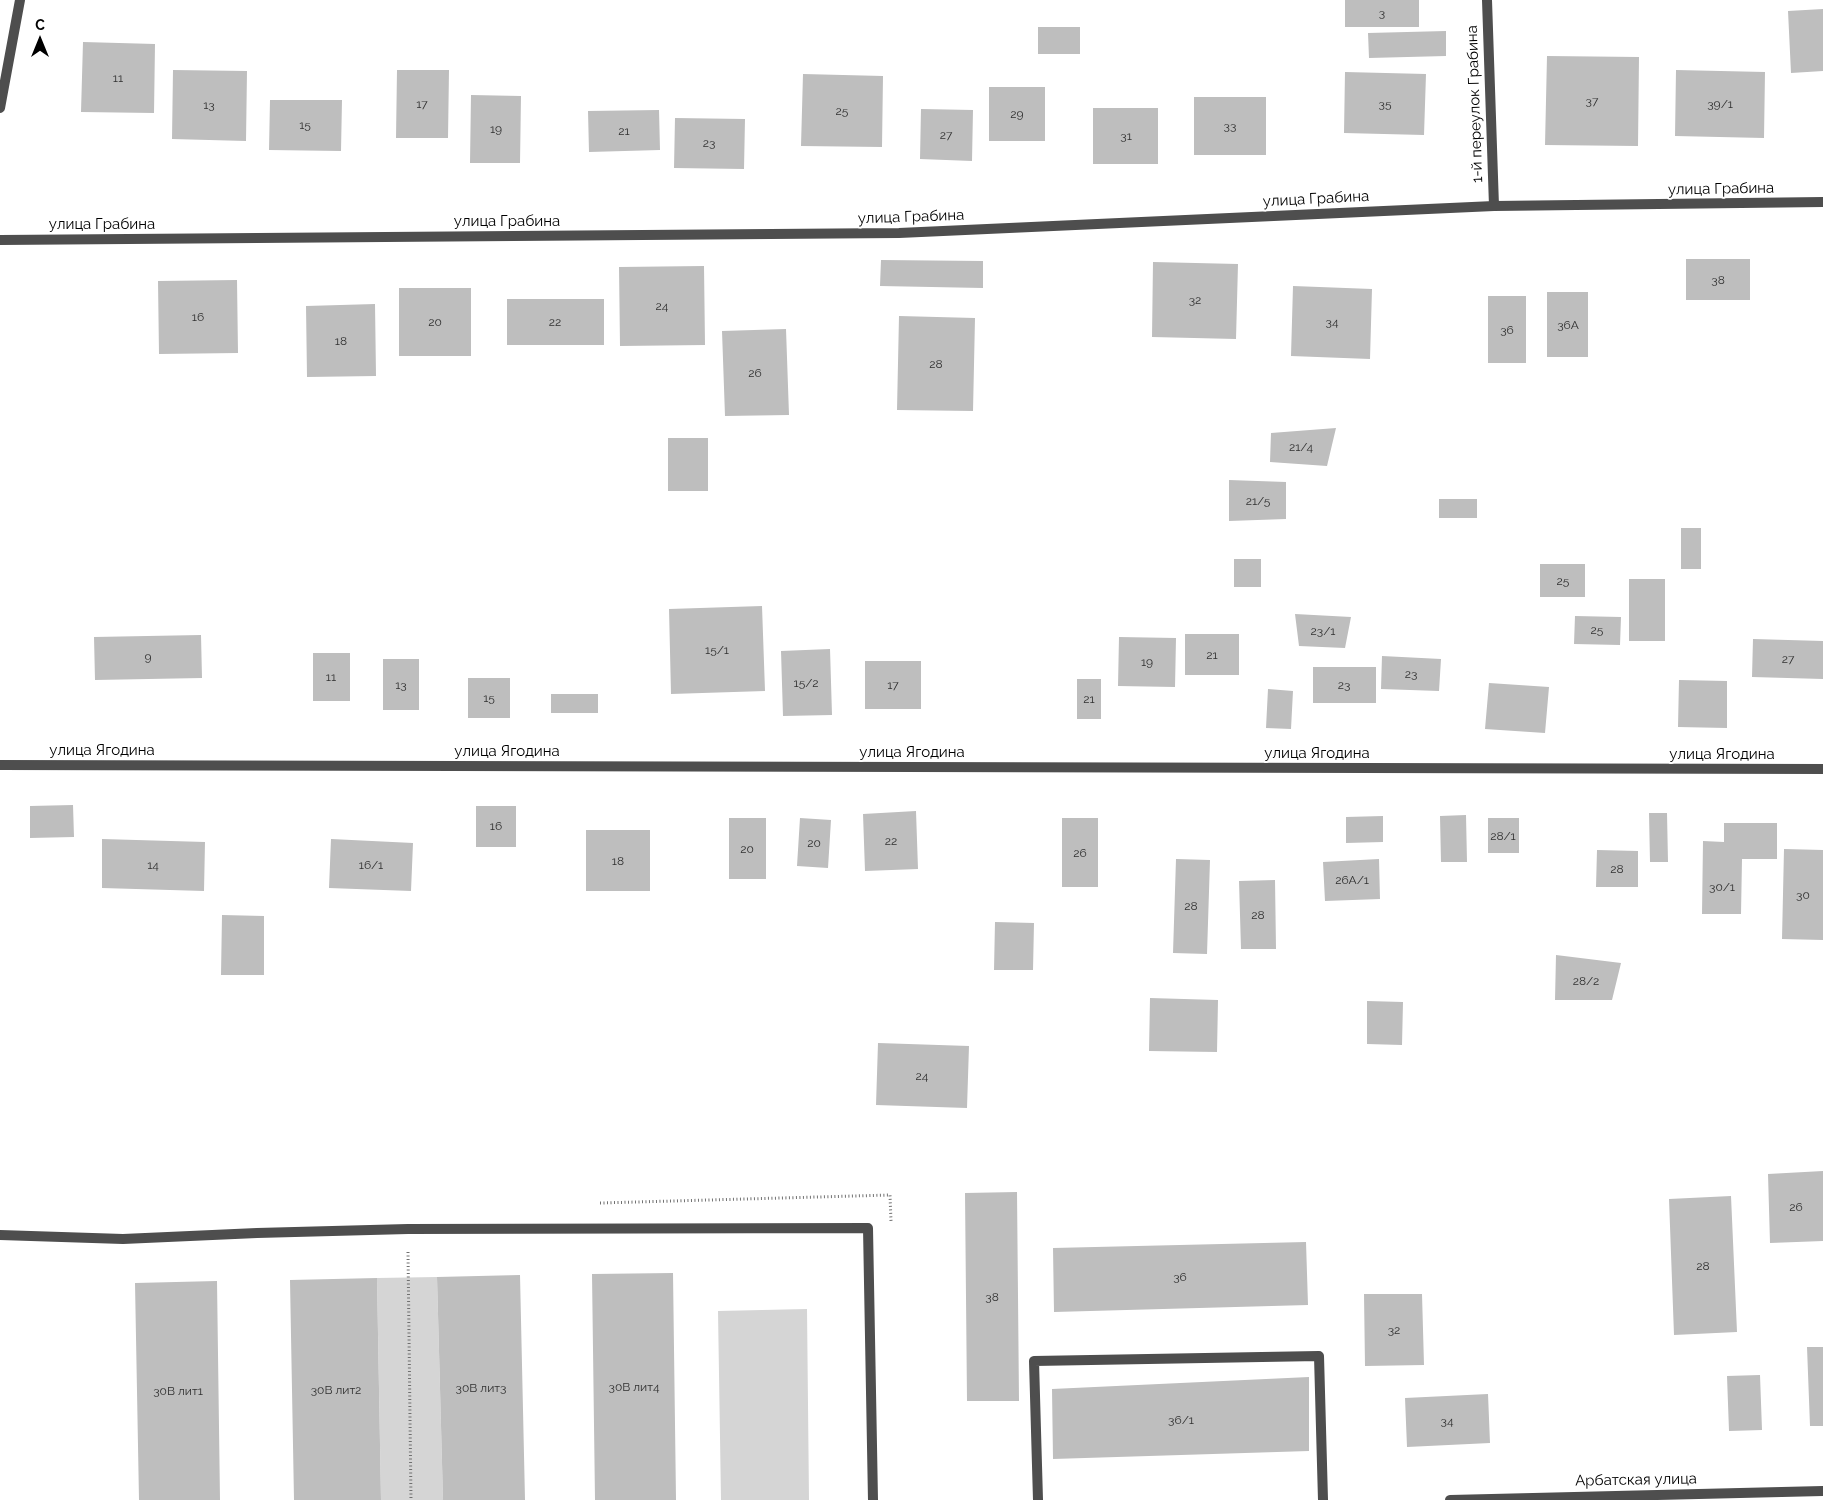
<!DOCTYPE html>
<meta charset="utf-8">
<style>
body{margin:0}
#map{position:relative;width:1823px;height:1500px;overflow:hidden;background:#fff;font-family:Raleway,sans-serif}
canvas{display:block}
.north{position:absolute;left:15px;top:15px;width:50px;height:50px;-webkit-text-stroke:4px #fff;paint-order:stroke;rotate:0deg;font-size:14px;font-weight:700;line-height:20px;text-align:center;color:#000}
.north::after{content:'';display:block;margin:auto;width:18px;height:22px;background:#000;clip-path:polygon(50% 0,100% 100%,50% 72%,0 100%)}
</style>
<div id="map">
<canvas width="1823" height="1500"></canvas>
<div class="north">С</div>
</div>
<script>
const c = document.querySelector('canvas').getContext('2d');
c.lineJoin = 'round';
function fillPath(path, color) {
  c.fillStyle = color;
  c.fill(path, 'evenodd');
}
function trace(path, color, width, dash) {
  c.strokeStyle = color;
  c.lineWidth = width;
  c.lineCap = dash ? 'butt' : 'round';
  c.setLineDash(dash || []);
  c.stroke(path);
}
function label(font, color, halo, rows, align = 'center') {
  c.font = font + ' Raleway,sans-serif';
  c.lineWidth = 4;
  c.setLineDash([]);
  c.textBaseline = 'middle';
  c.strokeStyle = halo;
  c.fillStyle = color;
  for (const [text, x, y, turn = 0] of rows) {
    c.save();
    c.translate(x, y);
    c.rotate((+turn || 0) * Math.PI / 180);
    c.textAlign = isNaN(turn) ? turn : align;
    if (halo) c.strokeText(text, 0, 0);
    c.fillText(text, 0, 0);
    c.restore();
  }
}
fillPath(new Path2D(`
 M437,1277L443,1500H381L377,1278Z
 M807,1309L809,1500H721L718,1311Z`), '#d5d5d5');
fillPath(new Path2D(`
 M1345,0H1419V27H1345Z
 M1823,9V71L1791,73L1788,11Z
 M1038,27H1080V54H1038Z
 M1446,31V56L1369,58L1368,33Z
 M83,42L155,44L154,113L81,112Z
 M1547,56L1639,57L1638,146L1545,145Z
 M173,70L247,71L246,141L172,139Z
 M397,70H449L448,138H396Z
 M1676,70L1765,72L1764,138L1675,136Z
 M1345,72L1426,74L1424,135L1344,133Z
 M803,74L883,76L882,147L801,146Z
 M989,87H1045V141H989Z
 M471,95L521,96L520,163H470Z
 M1194,97H1266V155H1194Z
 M270,100H342L341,151L269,150Z
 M1093,108H1158V164H1093Z
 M921,109L973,110L972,161L920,159Z
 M659,110L660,150L589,152L588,111Z
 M675,118L745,119L744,169L674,168Z
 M1686,259H1750V300H1686Z
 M881,260L983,261V288L880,286Z
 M1153,262L1238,264L1236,339L1152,337Z
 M704,266L705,345L620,346L619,267Z
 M237,280L238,353L159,354L158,281Z
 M1293,286L1372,289L1370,359L1291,356Z
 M399,288H471V356H399Z
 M1547,292H1588V357H1547Z
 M1488,296H1526V363H1488Z
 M507,299H604V345H507Z
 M375,304L376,376L307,377L306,306Z
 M899,316L975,318L973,411L897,410Z
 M786,329L789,415L725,416L722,331Z
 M1336,428L1327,466L1270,462L1271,433Z
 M668,438H708V491H668Z
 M1229,480L1286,482V519L1229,521Z
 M1439,499H1477V518H1439Z
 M1681,528H1701V569H1681Z
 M1234,559H1261V587H1234Z
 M1540,564H1585V597H1540Z
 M1629,579H1665V641H1629Z
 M762,606L765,691L671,694L669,609Z
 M1295,614L1351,617L1345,648L1299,646Z
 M1575,616L1621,617L1620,645L1574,644Z
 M1185,634H1239V675H1185Z
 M201,635L202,678L95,680L94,637Z
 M1119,637L1176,638L1175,687L1118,686Z
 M1753,639L1823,641V679L1752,677Z
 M830,649L832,715L783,716L781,651Z
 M313,653H350V701H313Z
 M1382,656L1441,659L1439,691L1381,689Z
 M383,659H419V710H383Z
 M865,661H921V709H865Z
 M1313,667H1376V703H1313Z
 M468,678H510V718H468Z
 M1077,679H1101V719H1077Z
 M1679,680L1727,681V728L1678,727Z
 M1489,683L1549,687L1545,733L1485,729Z
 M1268,689L1293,691L1291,729L1266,728Z
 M551,694H598V713H551Z
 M73,805L74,837L30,838V806Z
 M476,806H516V847H476Z
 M916,811L918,869L865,871L863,814Z
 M1649,813H1667L1668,862H1650Z
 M1466,815L1467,862H1441L1440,816Z
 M1383,816V842L1346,843V817Z
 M729,818H766V879H729Z
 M800,818L831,820L828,868L797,866Z
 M1062,818H1098V887H1062Z
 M1488,818H1519V853H1488Z
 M1724,823H1777V859H1742L1741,914H1702L1703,841L1724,842Z
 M586,830H650V891H586Z
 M102,839L205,842L204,891L102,888Z
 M331,839L413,843L411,891L329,888Z
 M1784,849L1823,850V940L1782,939Z
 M1597,850L1638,851V887H1596Z
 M1176,859L1210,860L1207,954L1173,953Z
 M1379,859L1380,899L1325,901L1323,862Z
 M1275,880L1276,949H1241L1239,881Z
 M222,915L264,916V975H221Z
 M995,922L1034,923L1033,970H994Z
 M1556,955L1621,963L1612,1000H1555Z
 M1150,998L1218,1000L1217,1052L1149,1051Z
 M1367,1001L1403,1002L1402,1045L1367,1044Z
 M878,1043L969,1046L967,1108L876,1105Z
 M1823,1171V1241L1770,1243L1768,1174Z
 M1017,1192L1019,1401H967L965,1193Z
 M1731,1196L1737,1332L1674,1335L1669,1199Z
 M1306,1242L1308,1305L1054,1312L1053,1248Z
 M673,1273L676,1500H595L592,1274Z
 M520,1275L525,1500H443L437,1277Z
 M377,1278L381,1500H294L290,1280Z
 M217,1281L220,1500H139L135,1283Z
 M1364,1294H1422L1424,1365L1365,1366Z
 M1807,1347H1823V1426H1810Z
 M1760,1375L1762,1430L1729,1431L1727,1376Z
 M1309,1377V1451L1053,1459L1052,1389Z
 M1488,1394L1490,1443L1407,1447L1405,1398Z`), '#bebebe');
trace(new Path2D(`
 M600,1203L890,1195L891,1221
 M408,1252L411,1500`), '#707070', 3, [1, 2.5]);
trace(new Path2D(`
 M0,1235L123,1239L257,1233L408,1229L868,1228L873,1500
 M1038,1500L1034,1361L1319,1356L1323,1500`), '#4e4e4e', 10);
trace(new Path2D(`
 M1487,0L1494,206
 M0,108L20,0
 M0,240L899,233L1494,206L1823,202
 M1450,1500L1823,1491`), '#4e4e4e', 10);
trace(new Path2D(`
 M0,765L1823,769`), '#4e4e4e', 10);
label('12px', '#303030', null, [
 ["3",1382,13],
 ["11",118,78],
 ["37",1592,101],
 ["17",422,104],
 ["35",1385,104],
 ["39/1",1720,104],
 ["13",209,105],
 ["25",842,111],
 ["29",1017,114],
 ["15",305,125],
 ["33",1230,126],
 ["19",496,129],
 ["21",624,131],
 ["27",946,135],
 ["31",1126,136],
 ["23",709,143],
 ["38",1718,280],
 ["32",1195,300],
 ["24",662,306],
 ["16",198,317],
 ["20",435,322],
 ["22",555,322],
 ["34",1332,322],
 ["36А",1568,325],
 ["36",1507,330],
 ["18",341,341],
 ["28",936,364],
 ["26",755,373],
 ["21/4",1301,447],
 ["21/5",1258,501],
 ["25",1563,581],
 ["25",1597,630],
 ["23/1",1323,631],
 ["15/1",717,650],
 ["21",1212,655],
 ["9",148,657],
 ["27",1788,659],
 ["19",1147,662],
 ["23",1411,674],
 ["11",331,677],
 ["15/2",806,683],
 ["13",401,685],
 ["17",893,685],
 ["23",1344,685],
 ["15",489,698],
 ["21",1089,699],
 ["16",496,826],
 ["28/1",1503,836],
 ["22",891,841],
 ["20",814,843],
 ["20",747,849],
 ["26",1080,853],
 ["18",618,861],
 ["14",153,865],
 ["16/1",371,865],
 ["28",1617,869],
 ["26А/1",1352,880],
 ["30/1",1722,887],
 ["30",1803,895],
 ["28",1191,906],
 ["28",1258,915],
 ["28/2",1586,981],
 ["24",922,1076],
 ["26",1796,1207],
 ["28",1703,1266],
 ["36",1180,1277],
 ["38",992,1297],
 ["32",1394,1330],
 ["30В лит4",634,1387],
 ["30В лит3",481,1388],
 ["30В лит2",336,1390],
 ["30В лит1",178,1391],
 ["36/1",1181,1420],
 ["34",1447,1421]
]);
label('15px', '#000', '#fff', [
 ["1-й переулок Грабина",1475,104,-92],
 ["улица Грабина",1721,189,-1],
 ["улица Грабина",1316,199,-3],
 ["улица Грабина",911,217,-2],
 ["улица Грабина",507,221],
 ["улица Грабина",102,224],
 ["улица Ягодина",102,750],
 ["улица Ягодина",507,751],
 ["улица Ягодина",912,752],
 ["улица Ягодина",1317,753],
 ["улица Ягодина",1722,754],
 ["Арбатская улица",1636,1480,-1]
]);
</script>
